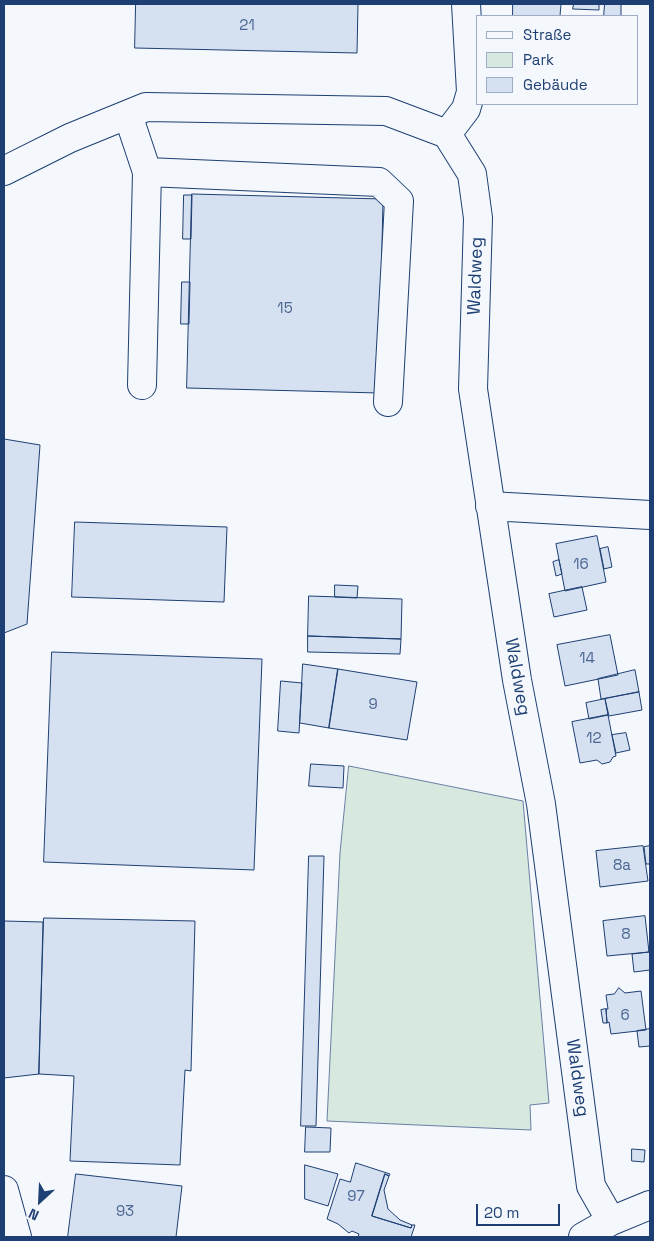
<!DOCTYPE html>
<meta charset="utf-8">
<style>
body{margin:0}
#map{position:relative;width:654px;height:1241px;overflow:hidden;background:#f4f7fb;font-family:"Space Grotesk",sans-serif}
canvas{display:block}
.frame{position:absolute;inset:0;border:5px solid #1d3f73;pointer-events:none}
.legend{position:absolute;left:476px;top:15px;width:162px;height:90px;box-sizing:border-box;background:#f4f7fb;border:1px solid #9eadc5;margin:0;padding:6px 9px;list-style:none;font-size:15px;color:#1d3f73}
.legend li{display:flex;align-items:center;gap:10px;height:25px}
.legend b{width:25px;border:1px solid #9eadc5}
.north{position:absolute;left:15px;top:1176px;width:50px;height:50px;-webkit-text-stroke:4px #f4f7fb;paint-order:stroke;rotate:205deg;font-size:14px;font-weight:700;line-height:20px;text-align:center;color:#1d3f73}
.north::after{content:'';display:block;margin:auto;width:18px;height:22px;background:#1d3f73;clip-path:polygon(50% 0,100% 100%,50% 72%,0 100%)}
.scale{position:absolute;left:476px;top:1204px;width:84px;height:22px;box-sizing:border-box;border:2px solid #1d3f73;border-top:0;padding-left:6px;font-size:15px;line-height:18px;white-space:nowrap;color:#1d3f73;-webkit-text-stroke:4px #f4f7fb;paint-order:stroke}
</style>
<div id="map">
<canvas width="654" height="1241"></canvas>
<div class="frame"></div>
<ul class="legend">
<li><b style="height:6px;background:#f4f7fb"></b>Straße</li>
<li><b style="height:14px;background:#d7e8df"></b>Park</li>
<li><b style="height:14px;background:#d5e0f0"></b>Gebäude</li>
</ul>
<div class="north">N</div>
<div class="scale">20 m</div>
</div>
<script>
const c = document.querySelector('canvas').getContext('2d');
c.lineJoin = 'round';
function fillPath(path, color) {
  c.fillStyle = color;
  c.fill(path, 'evenodd');
}
function trace(path, color, width, dash) {
  c.strokeStyle = color;
  c.lineWidth = width;
  c.lineCap = dash ? 'butt' : 'round';
  c.setLineDash(dash || []);
  c.stroke(path);
}
function label(font, color, halo, rows, align = 'center') {
  c.font = font + ' "Space Grotesk",sans-serif';
  c.lineWidth = 4;
  c.setLineDash([]);
  c.textBaseline = 'middle';
  c.strokeStyle = halo;
  c.fillStyle = color;
  for (const [text, x, y, turn = 0] of rows) {
    c.save();
    c.translate(x, y);
    c.rotate((+turn || 0) * Math.PI / 180);
    c.textAlign = isNaN(turn) ? turn : align;
    if (halo) c.strokeText(text, 0, 0);
    c.fillText(text, 0, 0);
    c.restore();
  }
}
const green = new Path2D(`
 M349,766L523,801L549,1103L530,1105L531,1130L327,1121L340,853Z`);
fillPath(green, '#d7e8df');
trace(green, '#687fa3', 1);
const building = new Path2D(`
 M136,4H358L357,53L135,48Z
 M513,4H561L560,16H513Z
 M574,4H599V10L573,9Z
 M605,4H621V16H604Z
 M192,194L383,199L379,393L187,388Z
 M184,195H192L191,239H183Z
 M182,282H190L189,324H181Z
 M4,439L40,445L27,624L4,633Z
 M75,522L227,527L224,602L72,597Z
 M597,536L606,582L565,591L556,544Z
 M608,547L612,567L604,569L600,549Z
 M559,560L562,574L556,576L553,562Z
 M335,585L358,586L357,598L335,597Z
 M582,587L587,610L554,617L549,594Z
 M309,596L402,599L401,639L308,636Z
 M610,635L618,675L565,686L557,645Z
 M308,636L401,639L400,654L308,652Z
 M52,652L262,659L254,870L44,862Z
 M303,664L338,669L329,728L300,723Z
 M338,669L417,682L407,740L329,728Z
 M635,670L639,692L601,699L598,679Z
 M281,681L302,683L299,733L278,731Z
 M639,692L642,710L609,716L605,699Z
 M605,699L608,715L589,719L586,703Z
 M608,715L616,756L613,757L610,762L602,764L597,760L580,763L572,722Z
 M626,733L630,750L616,753L612,735Z
 M311,764L344,766L343,788L309,786Z
 M643,846L648,881L600,887L596,851Z
 M650,846V864H646L644,847Z
 M309,856H324L316,1126H301Z
 M645,916L649,952L607,956L603,921Z
 M44,918L195,921L191,1071L185,1070L180,1165L70,1161L74,1076L39,1074Z
 M4,921L43,922L39,1074L4,1078Z
 M649,950H650V970L634,972L632,954L649,952Z
 M619,988L625,993L641,991L646,1030L611,1034L609,1022L607,1023L606,1009H608L606,995L614,994Z
 M606,1009L607,1023H603L601,1010Z
 M650,1029V1046L639,1047L637,1031Z
 M306,1127L331,1128L330,1152H305Z
 M632,1149L645,1150L644,1162L632,1161Z
 M356,1163L390,1174L389,1176L385,1174L372,1216L411,1228L412,1225H415L411,1237H358L359,1234L352,1231L349,1233L338,1224L327,1219L340,1179L350,1182Z
 M305,1165L338,1174L328,1206L305,1199Z
 M76,1174L182,1186L176,1237H68Z
 M385,1174L389,1176L384,1190L388,1209L400,1220L412,1225L411,1228L372,1216Z`);
fillPath(building, '#d5e0f0');
trace(building, '#1d3f73', 1);
const minor = new Path2D(`
 M128,115L147,172L142,385
 M447,134L466,109L471,92L466,4
 M4,171L70,138L146,107L386,111L447,134L472,174L478,218L473,389L517,680L541,804L591,1186L611,1221
 M147,172L379,182L399,201L388,402
 M490,506L650,515
 M4,1190L17,1237
 M583,1237L611,1221L650,1205`);
trace(minor, '#1d3f73', 30);
trace(minor, '#f4f7fb', 28);
label('15px', '#4b6792', null, [
 ["21",247,26],
 ["15",285,309],
 ["16",581,565],
 ["14",587,659],
 ["9",373,705],
 ["12",594,739],
 ["8a",622,866],
 ["8",626,935],
 ["6",625,1016],
 ["97",356,1197],
 ["93",125,1212]
]);
label('18px', '#1d3f73', '#f4f7fb', [
 ["Waldweg",476,276,-88],
 ["Waldweg",517,677,80],
 ["Waldweg",577,1078,82]
]);
</script>
